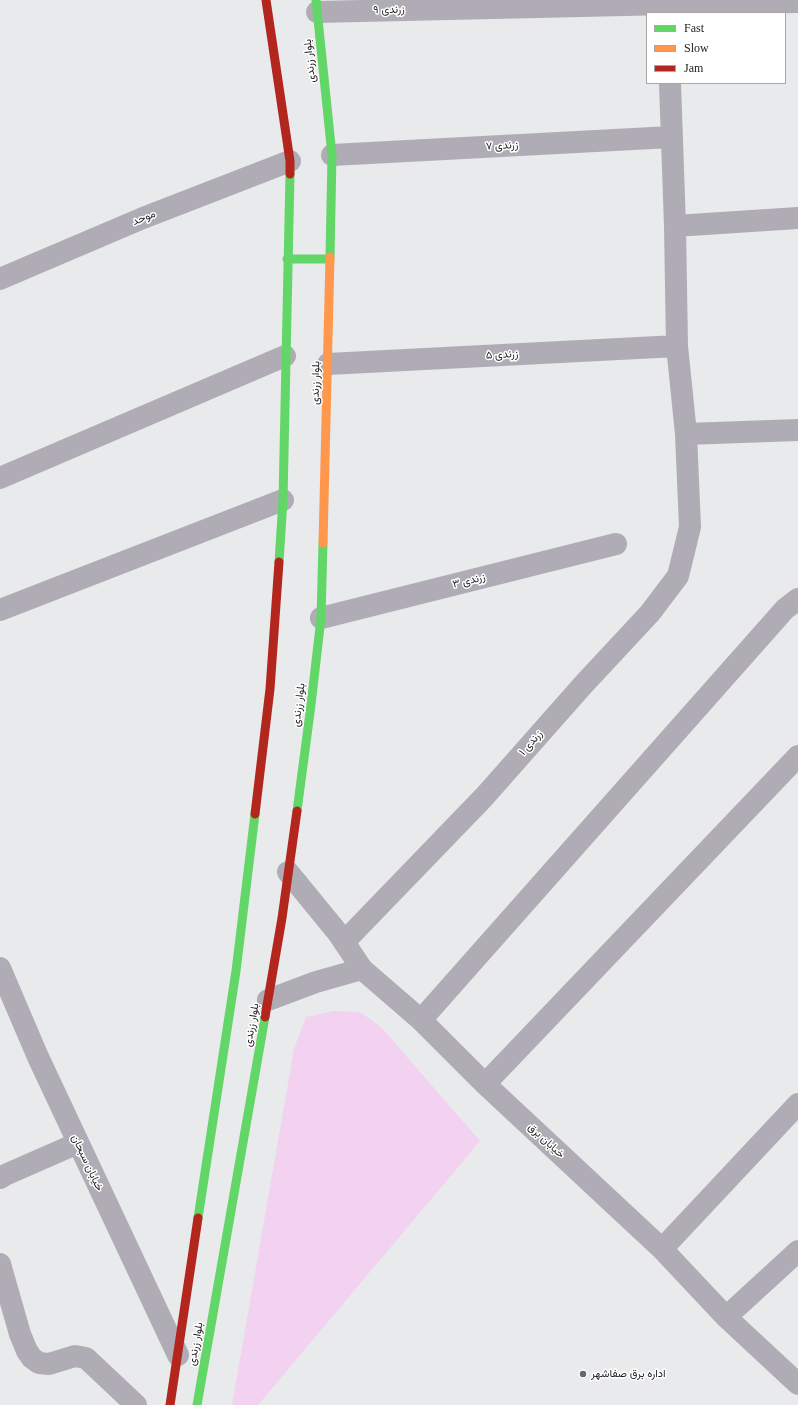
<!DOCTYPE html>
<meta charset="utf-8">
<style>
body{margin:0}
#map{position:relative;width:798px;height:1405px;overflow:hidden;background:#e9eaec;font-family:"Times New Roman",serif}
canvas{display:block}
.legend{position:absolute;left:646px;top:12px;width:140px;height:72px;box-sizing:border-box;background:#fff;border:1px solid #a7a7a7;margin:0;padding:5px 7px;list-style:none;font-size:12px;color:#232324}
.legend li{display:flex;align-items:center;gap:8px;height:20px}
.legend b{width:20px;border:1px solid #a7a7a7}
</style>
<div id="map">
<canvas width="798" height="1405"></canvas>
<ul class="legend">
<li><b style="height:5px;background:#63d668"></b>Fast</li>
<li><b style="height:5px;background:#ff974d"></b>Slow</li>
<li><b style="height:5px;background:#b3261e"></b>Jam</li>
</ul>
</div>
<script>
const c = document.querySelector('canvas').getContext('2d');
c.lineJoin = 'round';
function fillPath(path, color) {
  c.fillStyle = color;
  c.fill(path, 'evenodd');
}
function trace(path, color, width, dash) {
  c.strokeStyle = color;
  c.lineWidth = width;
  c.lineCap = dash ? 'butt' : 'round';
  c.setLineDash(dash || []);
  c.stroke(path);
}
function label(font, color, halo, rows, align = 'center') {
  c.font = font + ' "Times New Roman",Vazirmatn,serif';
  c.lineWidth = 3;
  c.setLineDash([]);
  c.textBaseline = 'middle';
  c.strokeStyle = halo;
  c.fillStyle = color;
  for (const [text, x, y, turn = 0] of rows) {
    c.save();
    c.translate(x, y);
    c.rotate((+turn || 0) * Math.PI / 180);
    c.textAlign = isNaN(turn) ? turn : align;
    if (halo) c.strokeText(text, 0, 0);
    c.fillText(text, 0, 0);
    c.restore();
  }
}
fillPath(new Path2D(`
 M334,1011L360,1012L381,1027L480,1141L258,1405H232L294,1049L306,1017Z`), '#f3d1f0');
trace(new Path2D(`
 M317,12L669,4L798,2
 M332,155L671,137
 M675,226L798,218
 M0,279L143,218L290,161
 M328,364L677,346
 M686,434L798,430
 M0,478L285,356
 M0,610L283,500
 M321,618L616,544
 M288,872L338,933L362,969L421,1020L485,1084L662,1249L726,1317L798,1384
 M344,942L484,797L583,685L650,613L678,576L690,527L686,434L677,346L675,226L670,83
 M0,968L38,1057L178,1355
 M268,1000L316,982L362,969
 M421,1020L785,609L798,599
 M485,1084L798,756
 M0,1178L5,1175L78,1143
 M662,1249L798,1104
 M0,1264L20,1334L27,1351L32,1358L39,1363L49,1364L75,1356L86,1358L136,1405
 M726,1317L798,1251`), '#afacb6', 22);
trace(new Path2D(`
 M316,0L332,155L330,257
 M287,259H330
 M279,562L283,500L290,174
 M297,811L311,705L321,618L323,543
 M198,1218L236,971L255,814
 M197,1405L265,1017`), '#63d668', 9);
trace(new Path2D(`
 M323,543L330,257`), '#ff974d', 9);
trace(new Path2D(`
 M266,0L290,161V174
 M255,814L270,689L279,562
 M265,1017L282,918L297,811
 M170,1405L198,1218`), '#b3261e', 9);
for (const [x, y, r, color] of [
 [583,1374,4,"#68696a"]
]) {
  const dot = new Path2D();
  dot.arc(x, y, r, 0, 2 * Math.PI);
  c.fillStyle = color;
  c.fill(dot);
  trace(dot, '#fff', 1.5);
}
label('11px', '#232324', '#fff', [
 ["زرندی ۹",389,10,-1],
 ["بلوار زرندی",310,61,-96],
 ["زرندی ۷",502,146,-3],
 ["موحد",144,218,-22],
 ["زرندی ۵",502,355,-3],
 ["بلوار زرندی",316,383,-89],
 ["زرندی ۳",469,581,-14],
 ["بلوار زرندی",299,705,-83],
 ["زرندی ۱",531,743,-49],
 ["بلوار زرندی",252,1025,-80],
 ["خیابان برق",546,1141,43],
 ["خیابان سبحان",87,1163,65],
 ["بلوار زرندی",196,1344,-80]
]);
label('11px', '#232324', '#fff', [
 ["اداره برق صفاشهر",591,1374]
], 'left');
</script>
